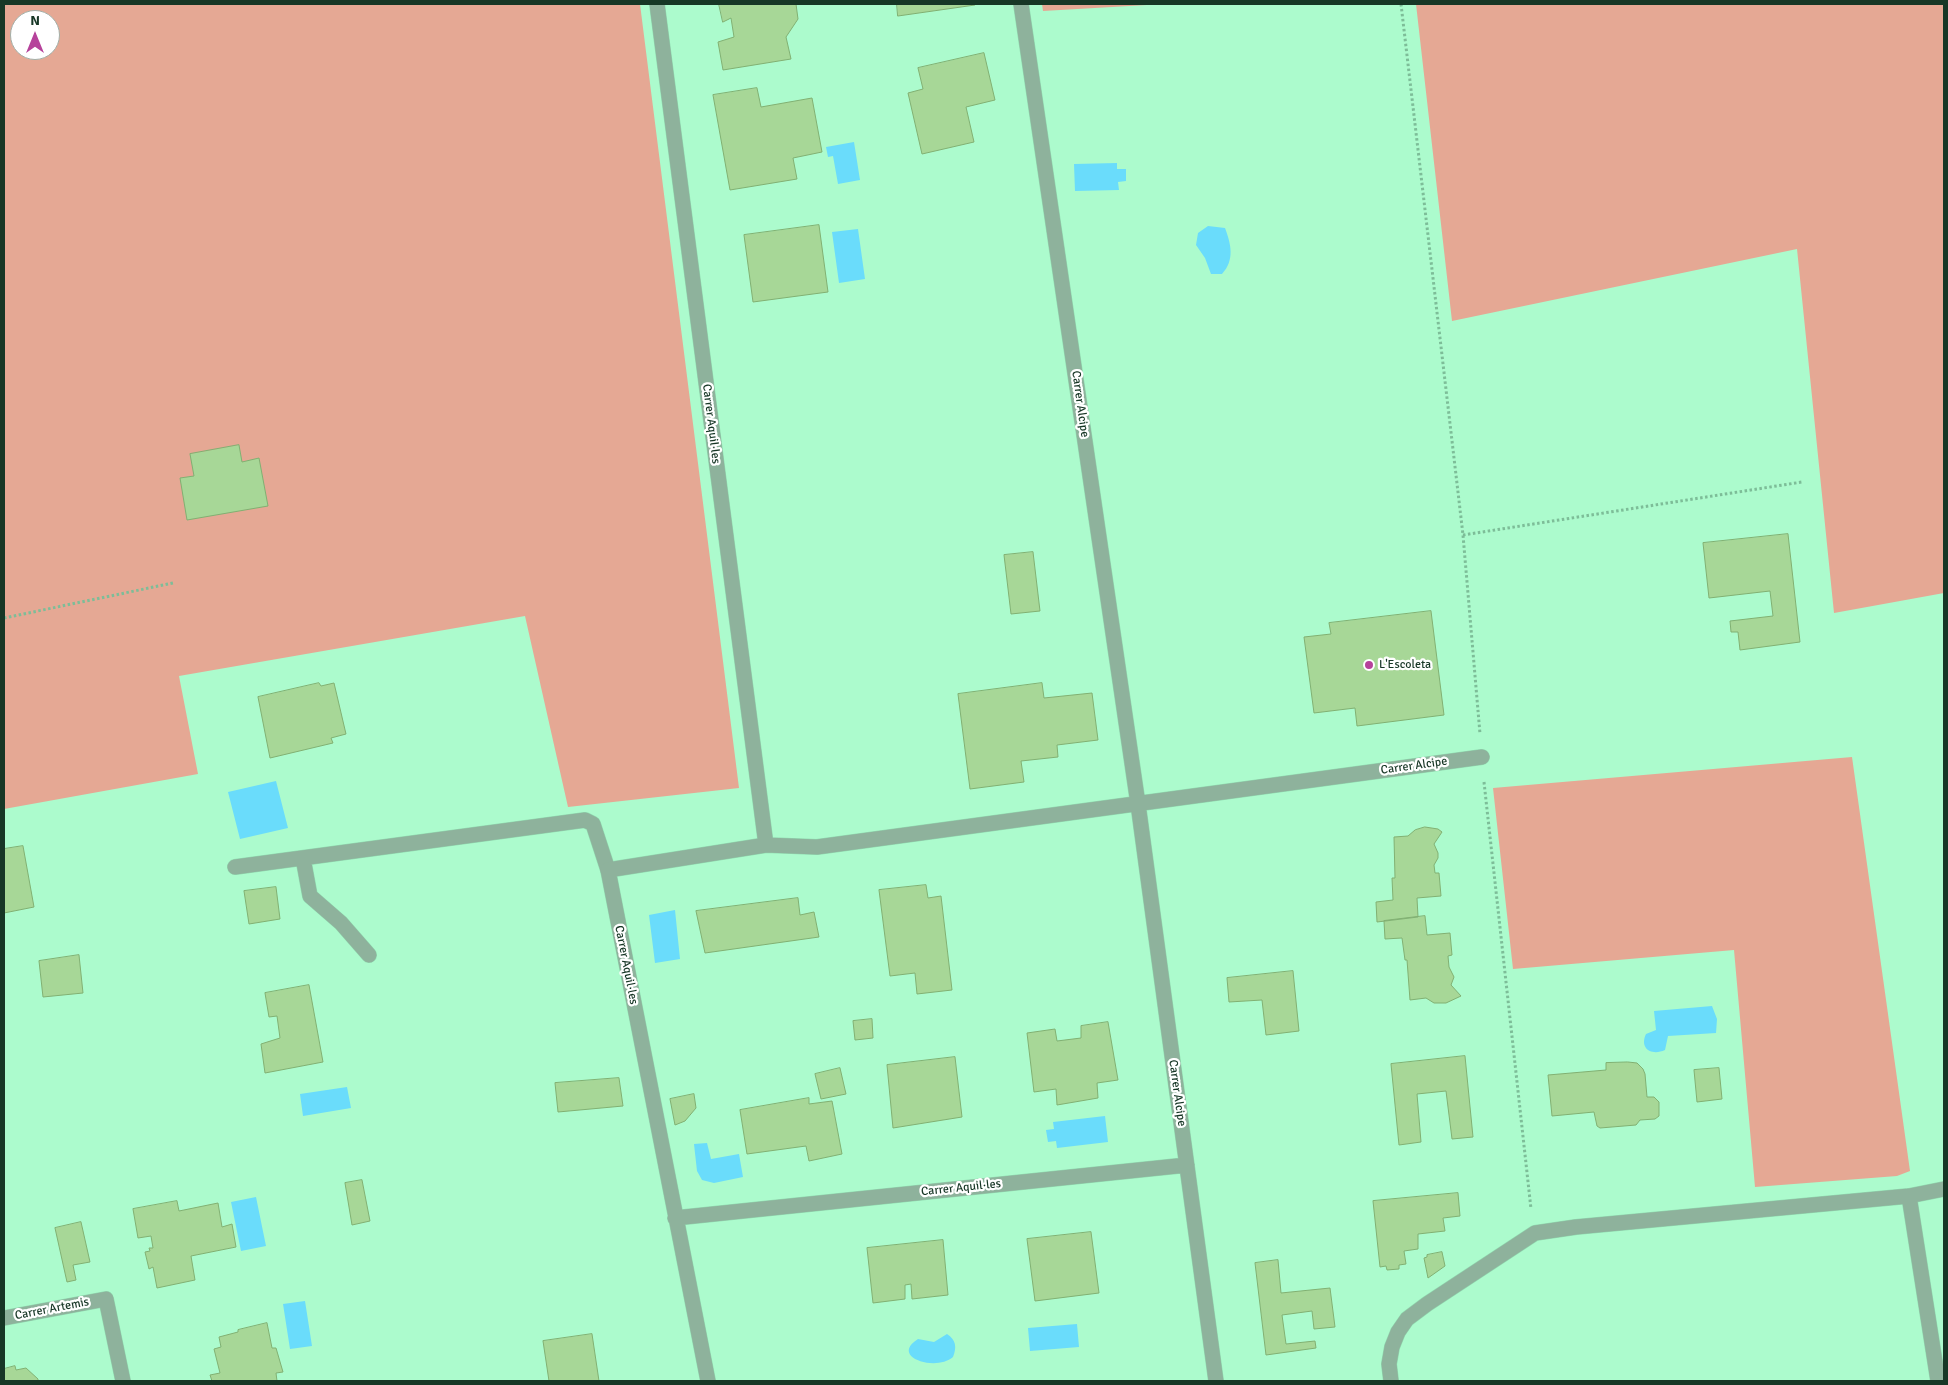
<!DOCTYPE html>
<meta charset="utf-8">
<style>
body{margin:0}
#map{position:relative;width:1948px;height:1385px;overflow:hidden;background:#acfbcd;font-family:Signika,sans-serif}
canvas{display:block}
.frame{position:absolute;inset:0;border:5px solid #173726;pointer-events:none}
.north{position:absolute;left:10px;top:10px;width:50px;height:50px;box-sizing:border-box;background:#fff;border:1px solid #a2afa8;border-radius:50%;rotate:0deg;font-size:14px;font-weight:700;line-height:20px;text-align:center;color:#173726}
.north::after{content:'';display:block;margin:auto;width:18px;height:22px;background:#b6429b;clip-path:polygon(50% 0,100% 100%,50% 72%,0 100%)}
</style>
<div id="map">
<canvas width="1948" height="1385"></canvas>
<div class="frame"></div>
<div class="north">N</div>
</div>
<script>
const c = document.querySelector('canvas').getContext('2d');
c.lineJoin = 'round';
function fillPath(path, color) {
  c.fillStyle = color;
  c.fill(path, 'evenodd');
}
function trace(path, color, width, dash) {
  c.strokeStyle = color;
  c.lineWidth = width;
  c.lineCap = dash ? 'butt' : 'round';
  c.setLineDash(dash || []);
  c.stroke(path);
}
function label(font, color, halo, rows, align = 'center') {
  c.font = font + ' Signika,sans-serif';
  c.lineWidth = 4.5;
  c.setLineDash([]);
  c.textBaseline = 'middle';
  c.strokeStyle = halo;
  c.fillStyle = color;
  for (const [text, x, y, turn = 0] of rows) {
    c.save();
    c.translate(x, y);
    c.rotate((+turn || 0) * Math.PI / 180);
    c.textAlign = isNaN(turn) ? turn : align;
    if (halo) c.strokeText(text, 0, 0);
    c.fillText(text, 0, 0);
    c.restore();
  }
}
fillPath(new Path2D(`
 M4,4H640L739,788L568,807L525,616L179,676L198,774L4,809ZM20,20H50V50H20Z
 M1042,4H1164L1043,11Z
 M1416,4H1944V593L1834,613L1797,249L1452,321Z
 M1852,757L1910,1171L1897,1176L1755,1187L1734,950L1513,969L1493,788Z`), '#e5a894');
fillPath(new Path2D(`
 M854,142L860,180L838,184L833,156L828,157L826,147Z
 M1117,163V169H1126V181L1118,182L1119,190L1075,191L1074,164Z
 M1208,226L1225,228C1231,244 1235,260 1222,274H1211L1205,258L1196,245L1198,233Z
 M858,229L865,279L839,283L832,232Z
 M276,781L288,828L240,839L228,792Z
 M675,910L680,959L655,963L649,915Z
 M1712,1006L1717,1019L1716,1033L1668,1036L1665,1050C1652,1056 1639,1049 1646,1034L1656,1030L1654,1011Z
 M347,1087L351,1108L303,1116L300,1094Z
 M1105,1116L1108,1142L1057,1148L1056,1141L1048,1142L1046,1130L1054,1129L1053,1122Z
 M707,1143L711,1159L739,1154L743,1177L714,1183L702,1180L697,1171L694,1144Z
 M256,1197L266,1246L241,1251L231,1202Z
 M305,1301L312,1346L290,1349L283,1304Z
 M1077,1324L1079,1347L1030,1351L1028,1328Z
 M947,1334C956,1340 957,1347 953,1357C936,1372 889,1357 918,1339L934,1342Z`), '#6adcfb');
const building = new Path2D(`
 M719,4H796L798,19L786,37L791,59L723,70L718,42L734,37L731,18L723,22Z
 M897,4H975V5L898,16Z
 M984,53L995,100L966,107L974,142L922,154L908,93L923,89L918,68Z
 M757,88L761,107L812,98L822,152L793,158L797,179L730,190L713,95Z
 M819,225L828,292L753,302L744,235Z
 M239,445L242,462L259,458L268,506L187,520L180,478L194,476L190,454Z
 M1788,534L1800,642L1740,650L1738,632H1731L1730,621L1773,616L1770,591L1709,598L1703,543Z
 M1033,552L1040,611L1011,614L1004,555Z
 M1431,611L1444,715L1357,726L1355,708L1314,713L1304,637L1331,634L1329,623Z
 M319,683L321,686L334,683L346,734L331,738L333,743L270,758L258,697Z
 M1042,683L1044,698L1092,693L1098,740L1057,745L1058,757L1021,761L1024,782L970,789L958,694Z
 M1425,827L1438,829L1442,832L1434,844L1438,853V858L1434,865L1435,873H1439L1441,896L1417,898L1418,917L1377,922L1376,902L1393,900L1392,878H1395L1394,837L1408,836L1415,830Z
 M23,846L34,907L4,913V849Z
 M926,885L928,898L941,896L952,990L917,994L915,973L890,976L879,890Z
 M276,887L280,919L249,924L244,891Z
 M798,898L800,915L814,912L819,937L705,953L696,911Z
 M1425,916L1427,935L1450,933L1452,955L1448,956L1449,967L1454,977L1451,985L1461,996L1446,1003H1434L1426,998L1410,1000L1407,960H1405L1402,938L1385,939L1384,921Z
 M79,955L83,993L43,997L39,961Z
 M1293,971L1299,1031L1266,1035L1262,1000L1229,1002L1227,978Z
 M309,985L323,1062L265,1073L261,1044L280,1038L277,1016L269,1017L265,993Z
 M872,1019L873,1038L855,1040L853,1021Z
 M1108,1022L1118,1080L1097,1083L1098,1098L1057,1105L1056,1089L1034,1092L1027,1033L1055,1029L1057,1041L1081,1038V1026Z
 M1465,1056L1473,1137L1452,1139L1446,1091L1417,1094L1421,1142L1399,1145L1391,1064Z
 M955,1057L962,1117L893,1128L887,1065Z
 M1628,1062L1637,1063L1643,1069L1645,1074L1647,1097H1654L1659,1102V1116L1655,1119L1640,1120L1636,1125L1600,1128L1597,1126L1594,1112L1552,1116L1548,1075L1606,1070V1063Z
 M840,1068L846,1094L821,1099L815,1074Z
 M1719,1068L1722,1099L1697,1102L1694,1070Z
 M619,1078L623,1106L558,1112L555,1083Z
 M694,1094L696,1108L685,1121L675,1125L670,1099Z
 M809,1098V1104L832,1101L842,1154L809,1161L806,1146L747,1154L740,1110Z
 M362,1180L370,1221L352,1225L345,1183Z
 M1458,1193L1460,1216L1443,1218L1445,1231L1418,1234V1249L1404,1251L1406,1264L1399,1265V1269L1387,1270L1386,1266L1380,1267L1373,1201Z
 M177,1201L179,1211L218,1203L222,1227L232,1224L236,1247L191,1256L195,1280L157,1288L153,1267L149,1269L145,1252L150,1251L149,1248H153L151,1236L138,1238L133,1209Z
 M81,1222L90,1262L73,1265L76,1280L67,1282L55,1228Z
 M1091,1232L1099,1293L1035,1301L1027,1239Z
 M943,1240L948,1295L912,1299L911,1284L905,1285V1299L873,1303L867,1248Z
 M1442,1252L1445,1266L1428,1278L1424,1258L1427,1257V1255Z
 M1278,1260L1281,1293L1330,1288L1335,1327L1314,1329L1312,1311L1282,1315L1286,1344L1315,1341L1316,1348L1266,1355L1255,1263Z
 M267,1323L272,1348H276L283,1372L276,1373L277,1381H212L210,1375L220,1373L214,1349L221,1347L219,1337L238,1332V1330Z
 M592,1334L599,1381H549L543,1341Z
 M15,1366L16,1370L26,1368L38,1379V1381H4V1369Z`);
fillPath(building, '#a7d797');
trace(building, '#81b072', 1);
const lane = new Path2D(`
 M303,858L310,896L341,923L369,955
 M235,867L585,820L593,824L608,870
 M1909,1196L1938,1381
 M1391,1381L1389,1364L1392,1347L1398,1332L1407,1319L1427,1304L1535,1233L1576,1227L1909,1196L1944,1189`);
const street = new Path2D(`
 M657,4L766,845L608,870L708,1381
 M1021,4L1138,804L1216,1381
 M766,845L817,847L1482,757
 M675,1218L1187,1165
 M4,1318L106,1299L123,1381`);
trace(lane, '#91d8af', 16);
trace(street, '#91d8af', 16);
trace(new Path2D(`
 M1401,4L1463,535L1480,734
 M1463,535L1802,482
 M4,618L173,583
 M1484,782L1531,1209`), '#7dbd98', 3, [2.5, 2.5]);
trace(lane, '#8eb29c', 15);
trace(street, '#8eb29c', 15);
for (const [x, y, r, color] of [
 [1369,665,5,"#b6429b"]
]) {
  const dot = new Path2D();
  dot.arc(x, y, r, 0, 2 * Math.PI);
  c.fillStyle = color;
  c.fill(dot);
  trace(dot, '#fff', 2);
}
label('12px', '#173726', '#fff', [
 ["Carrer Alcipe",1080,404,82],
 ["Carrer Aquil·les",711,424,83],
 ["Carrer Alcipe",1414,766,-8],
 ["Carrer Aquil·les",626,965,79],
 ["Carrer Alcipe",1177,1093,82],
 ["Carrer Aquil·les",961,1188,-6],
 ["Carrer Artemis",52,1309,-11]
]);
label('12px', '#173726', '#fff', [
 ["L'Escoleta",1379,665]
], 'left');
</script>
